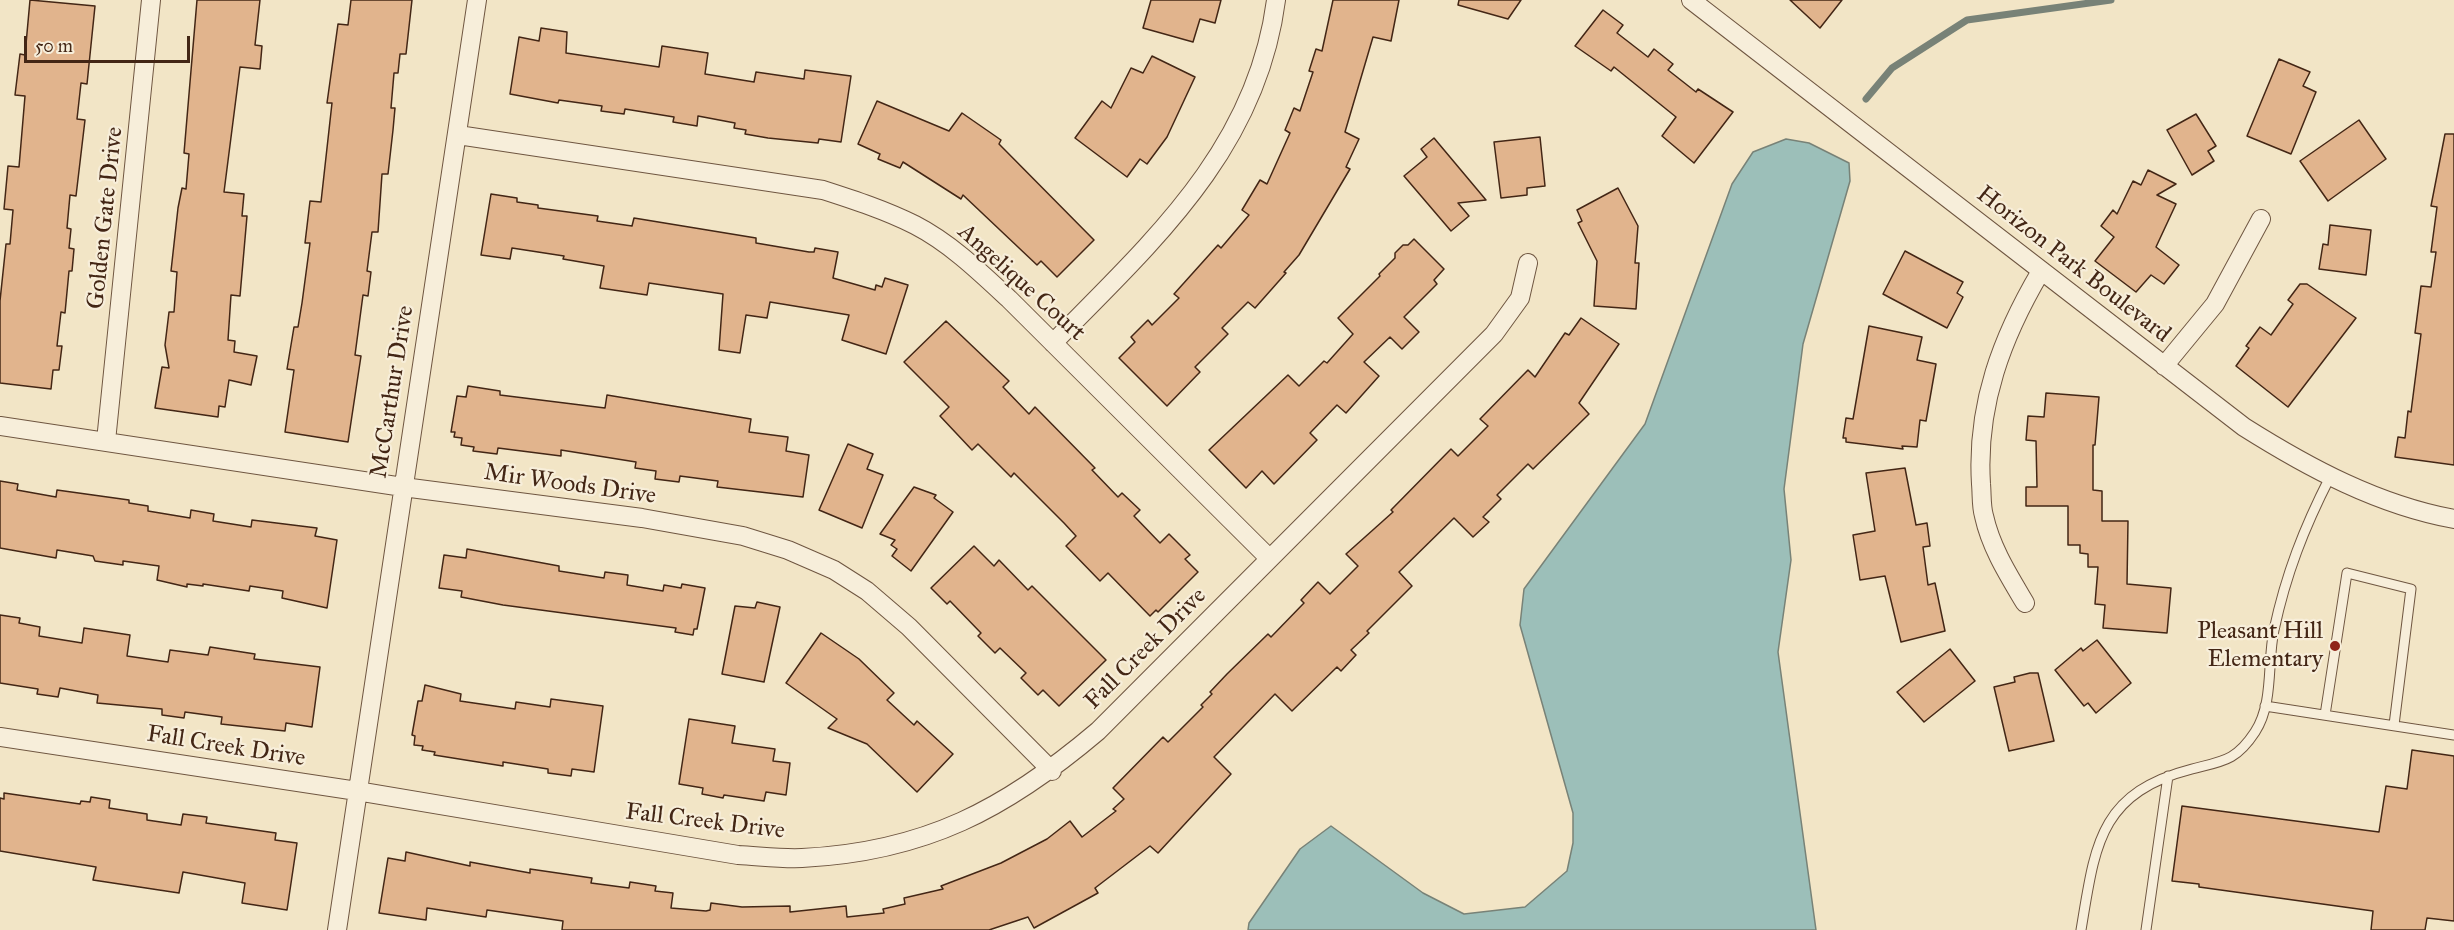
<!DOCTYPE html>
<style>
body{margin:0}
#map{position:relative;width:2454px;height:930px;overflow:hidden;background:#f2e5c6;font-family:"IM FELL Great Primer",serif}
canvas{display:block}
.scale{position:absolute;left:24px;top:36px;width:166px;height:27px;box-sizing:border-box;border:3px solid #432615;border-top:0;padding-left:8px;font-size:18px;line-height:21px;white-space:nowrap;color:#432615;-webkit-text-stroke:4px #f7eeda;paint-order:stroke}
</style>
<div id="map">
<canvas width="2454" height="930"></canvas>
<div class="scale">50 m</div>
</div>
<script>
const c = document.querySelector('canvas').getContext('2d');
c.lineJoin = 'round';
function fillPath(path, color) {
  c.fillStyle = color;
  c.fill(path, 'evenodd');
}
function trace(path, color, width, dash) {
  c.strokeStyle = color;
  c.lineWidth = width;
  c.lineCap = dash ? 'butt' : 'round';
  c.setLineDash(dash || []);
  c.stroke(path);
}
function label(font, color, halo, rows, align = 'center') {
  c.font = font + ' "IM FELL Great Primer",serif';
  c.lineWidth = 4.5;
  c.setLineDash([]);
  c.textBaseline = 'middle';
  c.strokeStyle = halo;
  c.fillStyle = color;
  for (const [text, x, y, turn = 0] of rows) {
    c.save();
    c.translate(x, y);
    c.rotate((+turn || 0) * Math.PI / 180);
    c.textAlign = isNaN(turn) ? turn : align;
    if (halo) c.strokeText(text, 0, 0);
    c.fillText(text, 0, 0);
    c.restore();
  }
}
const water = new Path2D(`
 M1786,139L1809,143L1849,163L1850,181L1803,344L1784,489L1791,560L1778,652L1816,930H1248L1249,923L1300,849L1331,826L1423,893L1464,914L1525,907L1567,871L1573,843V813L1520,625L1524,589L1645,424L1732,184L1753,152Z`);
fillPath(water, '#9cbfb9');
trace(water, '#788277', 1.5);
trace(new Path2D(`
 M1866,99L1892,68L1967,20L2111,0`), '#788277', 7);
const building = new Path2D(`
 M30,0L95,6L87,84L81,83L77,119L85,120L76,196L70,195L67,228L71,229L69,248L74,249L72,271H69L65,313L61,312L57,346H62L59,370H53L51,389L0,383V301L6,244H10L13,210L4,209L8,166L19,167L25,96L15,95L20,54L25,55Z
 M197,0H260L255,45L262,46L260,69L240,67L224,192L244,194L242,216H247L240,296L231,295L228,340L235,341L234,352L257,356L251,385L229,380L225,407L219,406L218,417L155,408L162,367L169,368L165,345L169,312H174L177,272L171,271L178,208L182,188L186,189L189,154L184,153Z
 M351,0H412L406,54H400L398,73H394L391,108H395L393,130L388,174H382L378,232H372L367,271L371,272L368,296L363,295L355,355L361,356L348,442L285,432L294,370L287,369L294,327H298L302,303L310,243H305L310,201L321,202L332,103H327L338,24L348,25Z
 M1151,0H1221L1215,23L1200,19L1193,42L1143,28Z
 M1333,0H1399L1391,41L1373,37L1345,132L1359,139L1346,167L1350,169L1299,255L1284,272L1286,273L1255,308L1248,302L1222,328L1228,334L1195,367L1200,372L1167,406L1119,358L1135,342L1131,337L1148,320L1152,325L1179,298L1174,294L1218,245L1221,248L1249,215L1242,210L1260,180L1267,184L1290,133L1285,130L1294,108L1300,111L1313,72L1309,71L1316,49L1322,51Z
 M1459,0H1521L1508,19L1458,5Z
 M1790,0H1842L1820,28Z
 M1603,10L1623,25L1617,33L1648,57L1654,49L1673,64L1668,70L1696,92L1698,89L1733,112L1694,163L1662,136L1676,117L1614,67L1611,71L1575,46Z
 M541,28L567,32L566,53L659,67L662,46L708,53L705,74L754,82L756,72L804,79L805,70L851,76L841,142L819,139L818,143L768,138L745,134L746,130L734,128L735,123L698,116L697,126L673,122L674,117L625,109L624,114L601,111L602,106L559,100L558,103L510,94L519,37L539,41Z
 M1152,56L1195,77L1167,137L1147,164L1140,159L1127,177L1075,138L1102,101L1111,108L1131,68L1143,73Z
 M2279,59L2310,72L2303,86L2316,92L2291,154L2247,136Z
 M877,101L949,131L962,113L1001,140L999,144L1094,240L1057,277L1041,261L1037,265L963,195L961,199L903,162L900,168L878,159L880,154L858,144Z
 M2196,114L2216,146L2208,151L2214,161L2192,175L2167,130Z
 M2359,120L2386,159L2328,201L2300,161Z
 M2445,134H2454V465L2395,457L2398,437L2405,438L2408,411L2411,412L2421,334L2415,333L2421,286L2431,287L2436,252H2431L2437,207L2431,206Z
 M1540,137L1545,186L1527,188V195L1501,198L1494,142Z
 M1434,138L1486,200L1458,203L1469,216L1451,231L1404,176L1427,157L1421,149Z
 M2148,170L2176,184L2157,195L2176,204L2156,247L2179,265L2164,284L2151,275L2136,292L2095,261L2114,237L2101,226L2113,210L2117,214L2133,181L2141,185Z
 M1618,188L1638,226L1635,263H1639L1636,309L1594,306L1597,261L1578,223L1582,221L1577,210Z
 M491,194L517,198V202L538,205V208L598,216L597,221L632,226L634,218L756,238V243L809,252H814L815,248L838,252L833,278L875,290L876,285L882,287L885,278L908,285L886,354L842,340L849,315L770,302L767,318L746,315L740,353L719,350L723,294L649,283L647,295L600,288L604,266L563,259L564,256L512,248L510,259L481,255Z
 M2330,225L2371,230L2366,275L2319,269L2323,244L2328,245Z
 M1414,239L1444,269L1434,280L1437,284L1404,317L1419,332L1402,349L1390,337L1364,362L1379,376L1346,413L1337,405L1310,433L1317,440L1274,484L1262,471L1246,488L1209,450L1288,375L1299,386L1324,361L1327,363L1353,334L1338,318L1380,276L1379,274L1395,258V253L1403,245H1408Z
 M1905,251L1963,282L1957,293L1963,297L1947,328L1883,294Z
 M2300,284H2307L2356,318L2288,407L2236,366L2249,348L2246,346L2260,327L2271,335L2293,304L2288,300Z
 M1581,318L1619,344L1579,403L1589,414L1533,469L1528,464L1497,495L1501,499L1483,517L1489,522L1473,537L1454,518L1399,572L1412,586L1367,631L1369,633L1351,650L1356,655L1341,671L1337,667L1292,711L1275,694L1214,757L1231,774L1158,853L1150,846L1095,888L1098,893L1034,928L1028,917L989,930H562L563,921L487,910L486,917L427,908L426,920L379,913L388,858L405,861L406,852L470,866V862L530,873V869L592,878L591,883L629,888L630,882L656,886L655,891L673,893L671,908L706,911L710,910L711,903L742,907L790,906V912L846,906L847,917L884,913L883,909L905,904L904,898L943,889L941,886L1001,863L1047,839L1070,821L1082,837L1116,811L1113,809L1124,799L1113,788L1163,737L1168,742L1203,707L1201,705L1212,694L1210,692L1227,674L1268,634L1271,637L1304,603L1301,600L1318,582L1330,594L1358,566L1346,554L1393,512L1391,510L1451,449L1458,456L1488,426L1480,419L1528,370L1535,377L1565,333L1569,335Z
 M946,321L1009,381L1003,387L1029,414L1035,407L1095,468L1092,470L1118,497L1122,493L1140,510L1134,516L1160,543L1169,534L1190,555L1185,559L1198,572L1158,612L1156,610L1150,616L1108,573L1100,581L1066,546L1076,536L1064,523L1014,473L1011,477L978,444L972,450L940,416L949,407L904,362Z
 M1869,326L1922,337L1917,360L1936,364L1926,421L1920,420L1917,447L1902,446L1903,449L1846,442V438H1843L1846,418L1853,419Z
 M468,386L500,391V395L605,408L607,395L751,419L749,432L788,437L786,451L809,455L803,497L717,487L718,481L680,476L679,482L655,479L656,471L635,468L636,462L561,450V456L498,448L497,454L473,451L474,447L461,445L462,438L454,437L455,432H451L457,396L466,397Z
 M2046,393L2099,397L2095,445H2093V490L2102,491V521H2128L2127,584L2171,588L2167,633L2103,628L2105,605L2095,604L2098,567H2088V554L2080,553V545H2068V506H2026V487H2037L2036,441L2026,440L2028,416L2044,417Z
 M848,444L873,454L867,469L883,475L862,528L819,510Z
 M1905,468L1916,525L1927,523L1930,546L1923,547L1928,585L1935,583L1945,631L1901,642L1885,576L1860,580L1853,535L1875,531L1866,473Z
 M0,481L18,484L17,490L56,497L57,490L129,500V503L148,506V511L190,518L191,510L214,514L213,521L251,527L252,520L317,528L315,536L337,540L327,608L282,598L283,591L250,586L249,591L203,584V586L187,584V587L157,580L159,566L123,561V565L95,561L93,556L57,550L56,558L0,548Z
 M914,487L936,495L934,498L953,512L911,571L892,556L897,549L891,545L895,540L880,534Z
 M974,546L994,566L999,560L1028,590L1032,586L1106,660L1059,706L1043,690L1038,695L1021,678L1026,673L1000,648L995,653L978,636L981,633L950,601L947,604L931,588Z
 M467,549L559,566V571L604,578L605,572L628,575L627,585L663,591L664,585L681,588L682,584L705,588L697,629H694L693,635L675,632L676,628L503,605L461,597L462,591L439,588L444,555L466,558Z
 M757,602L780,607L764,682L722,674L735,606L755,608Z
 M0,615L20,618L19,623L40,627L39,636L82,643L84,628L130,635L127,656L168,662L170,650L208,655L210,647L255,654L254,659L320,667L312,727L286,723L285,731L221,724L222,717L185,712L184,718L162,715V709L97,703L98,695L60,688L58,697L37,694L38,689L0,683Z
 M821,633L859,659L894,693L887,700L914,725L917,721L953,754L917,792L867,744L828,728L837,719L786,683Z
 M2097,640L2131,683L2096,713L2088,703L2084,706L2055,670L2081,648L2083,651Z
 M1950,649L1975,681L1924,722L1897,692Z
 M2030,673H2038L2054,741L2009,751L1994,687L2015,682L2014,677Z
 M425,685L461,694L460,701L515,709L516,702L550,707L551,699L603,706L594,772L572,769L571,776L548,773V769L503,762V766L434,755L435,752L422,750L423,746L414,745L415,736L412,735L418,701H422Z
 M689,719L735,726L732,743L775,749L773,761L790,763L786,795L766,792L764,801L724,795L723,798L702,794L703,788L679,784Z
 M2412,750L2454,756V921L2427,918L2425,930H2371L2373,911L2199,887V884L2172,881L2182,806L2379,832L2386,786L2407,789Z
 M4,793L80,804L81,801L90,802L91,797L110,800L109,808L147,814V820L181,825L183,814L207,817L206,823L276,833L275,840L297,843L287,910L242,903L245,883L183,872L179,893L93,880L96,867L0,851V798L4,799Z`);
fillPath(building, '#e1b48d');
trace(building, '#432615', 1.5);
const lane = new Path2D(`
 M2265,706L2454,735
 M2325,715L2347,573L2411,589L2394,725
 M2081,930C2095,847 2098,793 2192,769C2223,761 2236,761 2255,732C2274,703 2267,662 2274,630C2286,574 2304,528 2330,477
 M2146,930L2168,776`);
const street = new Path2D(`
 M1691,0L2244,427C2309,468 2378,505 2454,519
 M458,135L823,190C854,200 885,210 915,225C950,243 980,272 1009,299L1269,558
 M1053,343C1152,242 1257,149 1276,0
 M2164,366L2215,304L2261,219
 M0,426L403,487L642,518L743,536L788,550L834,570L867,591L909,627L1052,771
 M106,441L151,0
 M2025,603C2009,576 1991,548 1984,516C1981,506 1982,494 1981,484C1976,405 2002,337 2041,271
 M0,737L357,791L738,855C759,856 781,859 802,858C925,852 1006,809 1098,731L1494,334L1520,298L1528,263
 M337,930L477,0`);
trace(lane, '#6f5641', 11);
trace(street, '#6f5641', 20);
trace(lane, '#f7eeda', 9);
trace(street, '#f7eeda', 18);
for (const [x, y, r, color] of [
 [2335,646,6,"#8f2418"]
]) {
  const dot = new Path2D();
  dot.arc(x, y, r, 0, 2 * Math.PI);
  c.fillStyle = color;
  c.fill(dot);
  trace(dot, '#f7eeda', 2);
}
label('24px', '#432615', '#f7eeda', [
 ["Golden Gate Drive",106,218,-84],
 ["Horizon Park Boulevard",2073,265,38],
 ["Angelique Court",1021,283,42],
 ["McCarthur Drive",393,392,-81],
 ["Mir Woods Drive",570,485,8],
 ["Fall Creek Drive",1146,649,-45],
 ["Fall Creek Drive",226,747,9],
 ["Fall Creek Drive",705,822,7]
]);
label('24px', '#432615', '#f7eeda', [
 ["Pleasant Hill",2323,632],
 ["Elementary",2323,660]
], 'right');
</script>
